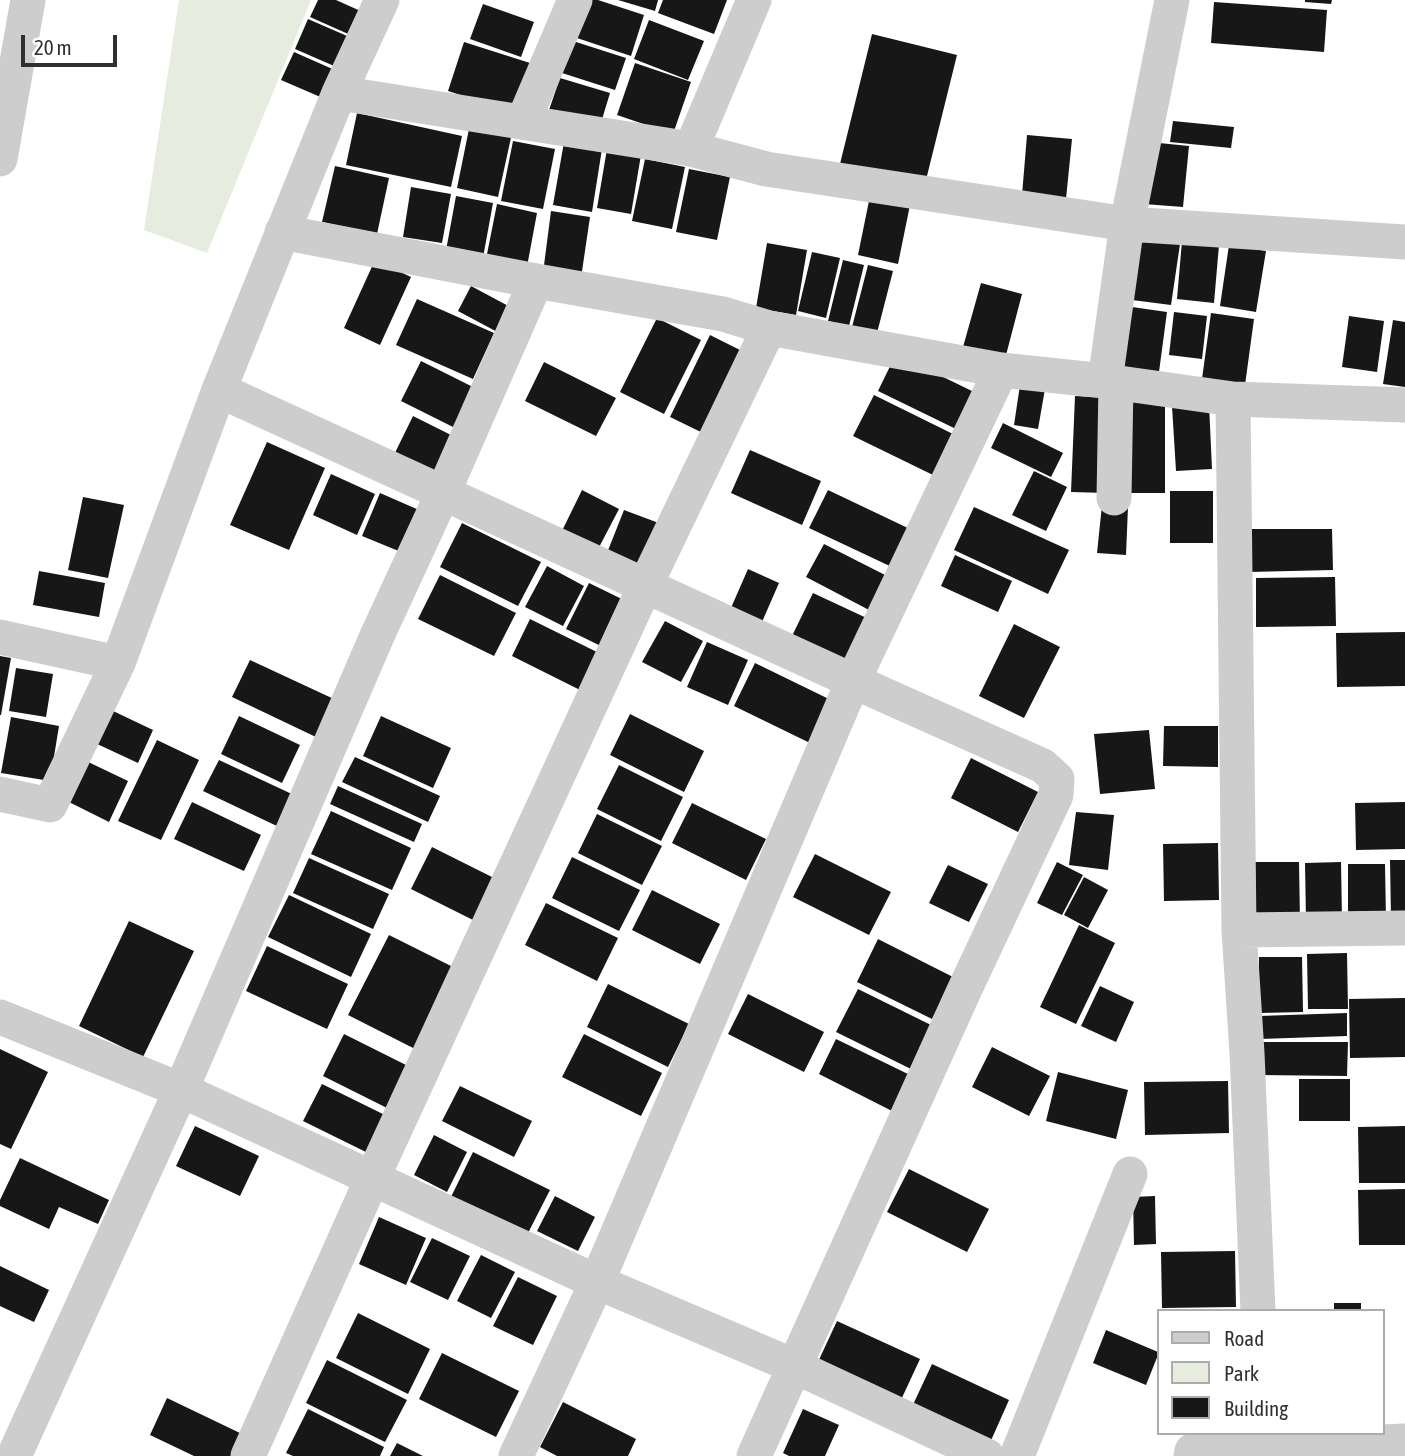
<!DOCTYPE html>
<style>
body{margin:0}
#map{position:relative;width:1405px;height:1456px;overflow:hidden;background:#fff;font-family:"Asap Condensed",sans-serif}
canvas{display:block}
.legend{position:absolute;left:1157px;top:1309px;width:228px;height:126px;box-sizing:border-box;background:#fff;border:2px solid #acacac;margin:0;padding:9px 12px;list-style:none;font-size:21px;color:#303030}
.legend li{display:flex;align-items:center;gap:14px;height:35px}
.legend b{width:35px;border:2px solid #acacac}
.scale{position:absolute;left:21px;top:35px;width:96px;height:32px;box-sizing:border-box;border:4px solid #303030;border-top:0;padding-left:9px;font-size:21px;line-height:24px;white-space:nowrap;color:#303030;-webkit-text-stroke:5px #fff;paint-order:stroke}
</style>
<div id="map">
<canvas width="1405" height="1456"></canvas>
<ul class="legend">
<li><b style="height:9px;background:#cdcdcd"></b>Road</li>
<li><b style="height:19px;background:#e6edde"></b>Park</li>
<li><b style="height:19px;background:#171717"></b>Building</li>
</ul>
<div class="scale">20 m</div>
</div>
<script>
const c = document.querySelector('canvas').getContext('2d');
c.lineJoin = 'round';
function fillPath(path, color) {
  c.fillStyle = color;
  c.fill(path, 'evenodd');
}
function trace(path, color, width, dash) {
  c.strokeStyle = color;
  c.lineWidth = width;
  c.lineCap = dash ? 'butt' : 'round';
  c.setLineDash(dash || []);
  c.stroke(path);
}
fillPath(new Path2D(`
 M179,0H311L207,253L144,230Z`), '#e6edde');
fillPath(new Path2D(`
 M318,0H336L365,13L355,37L310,17Z
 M583,0H598L644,15L631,56L571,36Z
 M618,0H658L655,11Z
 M663,0H727L714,34L658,13Z
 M1305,0H1332L1331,4L1305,2Z
 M1214,2L1327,10L1324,52L1211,43Z
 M483,4L534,22L521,57L470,39Z
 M308,19L354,39L341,69L295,49Z
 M649,20L704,41L688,80L634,59Z
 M872,34L957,55L924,188L839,168Z
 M573,41L626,58L615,90L562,73Z
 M464,42L530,63L514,112L448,91Z
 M294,52L337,71L325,99L281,80Z
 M635,63L691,82L673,134L617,115Z
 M560,78L610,93L600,126L549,110Z
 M357,113L462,136L451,187L346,165Z
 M1173,121L1234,127L1231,148L1170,142Z
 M470,124L512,133L498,197L457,188Z
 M1027,135L1072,139L1066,199L1022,195Z
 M513,141L555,149L543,209L501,201Z
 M564,142L602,149L592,212L553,205Z
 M1149,142L1189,146L1183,207L1144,204Z
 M607,149L641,155L631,214L597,208Z
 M645,159L685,167L672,229L632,221Z
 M335,166L389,178L377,234L322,222Z
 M689,169L730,177L717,240L676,232Z
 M411,187L451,194L442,243L403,237Z
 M456,196L493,203L482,263L445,256Z
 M870,196L910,205L898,264L858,255Z
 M497,204L537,213L526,272L485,264Z
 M551,211L590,217L581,278L543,273Z
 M1140,238L1180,244L1171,305L1132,300Z
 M1182,241L1219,245L1214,303L1177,299Z
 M767,243L807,250L796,315L756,308Z
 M1229,245L1266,251L1256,312L1220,306Z
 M812,252L840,258L826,318L798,311Z
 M375,260L411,277L380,345L344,328Z
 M843,260L864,265L849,326L828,321Z
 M868,265L893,271L877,333L852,327Z
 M981,283L1022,294L1005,359L963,347Z
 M471,286L514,309L501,334L458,311Z
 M417,299L494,333L473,379L396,345Z
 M1132,307L1167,312L1159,372L1124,367Z
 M1174,312L1207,316L1202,359L1169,355Z
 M1211,313L1254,319L1245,385L1202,379Z
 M1349,316L1384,321L1377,372L1342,367Z
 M657,318L701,340L664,414L620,392Z
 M1393,320L1405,322V387L1383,384Z
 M710,335L746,353L705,434L670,417Z
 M896,354L974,392L956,429L878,391Z
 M421,361L473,387L453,427L401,401Z
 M544,362L616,398L596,436L525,401Z
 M1020,385L1045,389L1038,429L1014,425Z
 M874,395L953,434L933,475L853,436Z
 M1075,396L1111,398L1107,493L1071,492Z
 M1122,400H1165V493H1122Z
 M1209,404L1212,469L1176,471L1172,406Z
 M413,416L459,439L437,484L391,461Z
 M1003,423L1063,453L1051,477L991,448Z
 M267,442L325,468L289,550L230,525Z
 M750,450L821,481L802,525L731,493Z
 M1034,471L1067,487L1046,531L1012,515Z
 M331,474L375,494L357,535L313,515Z
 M582,490L619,509L595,555L559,537Z
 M828,490L912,530L894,568L809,528Z
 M1170,491H1213V543H1170Z
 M380,493L419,510L401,552L362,536Z
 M83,497L124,505L108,578L68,570Z
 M1102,505L1128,507L1126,555L1097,553Z
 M974,507L1069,550L1048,594L954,550Z
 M624,510L664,525L646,573L605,558Z
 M462,523L541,562L518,606L440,567Z
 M1248,529H1332L1333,570L1249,572Z
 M824,544L889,577L871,611L806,577Z
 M955,555L1012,581L998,612L941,586Z
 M547,566L584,586L563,626L525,607Z
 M748,569L779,583L758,631L727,617Z
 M39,571L105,583L99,617L33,605Z
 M440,575L516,613L494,656L418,619Z
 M1335,577L1336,626L1256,627V578Z
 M589,583L632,604L609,650L566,629Z
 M813,593L873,621L853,665L792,636Z
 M530,619L603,655L584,692L512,656Z
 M665,621L703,641L681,682L642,662Z
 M1014,624L1060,647L1024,718L979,696Z
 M1405,632V686L1337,687L1336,633Z
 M707,642L748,660L728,705L687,687Z
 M0,656L11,658L1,715H0Z
 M250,660L336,700L318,738L232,697Z
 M755,663L833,701L812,744L734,706Z
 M16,668L53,674L46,717L9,711Z
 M111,710L153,730L138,763L95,743Z
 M630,714L704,751L684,792L610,755Z
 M239,716L300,745L282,783L221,754Z
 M381,716L451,748L433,788L363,756Z
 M11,717L59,726L50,781L1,773Z
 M1164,726H1218V767L1163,766Z
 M1149,730L1155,789L1100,794L1094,734Z
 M157,740L199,760L161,840L118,821Z
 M355,757L440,796L428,822L342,782Z
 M971,758L1038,792L1018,832L951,798Z
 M82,759L128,781L109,822L63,799Z
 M219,760L294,795L279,827L203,791Z
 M619,765L683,797L661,841L597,809Z
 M338,786L422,824L414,842L330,804Z
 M192,802L261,835L244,871L174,839Z
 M1405,802V849L1356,850L1355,803Z
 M692,803L766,839L746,880L672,843Z
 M331,811L411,848L392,890L311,854Z
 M1076,812L1114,815L1108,870L1069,865Z
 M597,814L662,846L642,885L578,853Z
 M1218,843L1219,900L1164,901L1163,844Z
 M432,847L502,882L481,924L411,889Z
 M815,854L891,892L869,935L793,897Z
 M572,857L640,890L619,931L552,898Z
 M309,858L389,894L373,929L293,893Z
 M1390,860H1405V918H1391Z
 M1057,862L1083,875L1062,915L1037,903Z
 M1255,862H1299L1300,922L1256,923Z
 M1341,862L1342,920L1306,921L1305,863Z
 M1348,864H1385L1386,920H1348Z
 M948,865L988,884L969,922L929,903Z
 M1084,877L1108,890L1088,928L1064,915Z
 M652,890L720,924L700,964L632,930Z
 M289,895L371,934L351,977L268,937Z
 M546,903L618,938L597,981L525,945Z
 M129,921L194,951L143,1057L79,1026Z
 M1079,925L1115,943L1076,1024L1040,1007Z
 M389,935L461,971L421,1052L348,1015Z
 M878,939L953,977L932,1019L857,982Z
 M267,946L348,984L327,1029L246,991Z
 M1347,953L1348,1009H1308L1307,954Z
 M1259,957H1302L1303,1012L1259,1013Z
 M608,984L689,1024L668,1067L587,1027Z
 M1100,986L1134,1002L1116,1042L1081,1026Z
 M858,989L935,1027L913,1070L836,1032Z
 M748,994L824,1032L804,1072L728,1034Z
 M1405,998V1057L1350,1058L1349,999Z
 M1347,1013V1036L1260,1039L1259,1016Z
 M344,1034L412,1068L391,1110L323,1076Z
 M584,1034L662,1073L641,1116L562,1077Z
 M836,1039L910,1075L892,1111L819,1074Z
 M1258,1042H1348L1347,1076L1258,1075Z
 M992,1047L1050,1076L1029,1116L972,1087Z
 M0,1049L48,1072L11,1149L0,1144Z
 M1058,1072L1128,1090L1116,1139L1046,1121Z
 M1299,1079H1350V1121H1299Z
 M1228,1081L1229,1133L1145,1135L1144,1082Z
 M322,1084L393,1119L374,1156L303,1121Z
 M460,1086L532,1121L514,1157L442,1121Z
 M195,1126L259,1156L240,1196L176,1166Z
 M1405,1126V1183H1359L1358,1127Z
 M434,1135L467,1152L447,1192L414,1175Z
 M473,1152L550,1190L527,1235L451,1197Z
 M20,1158L109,1200L98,1224L59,1207L49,1229L0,1206V1200Z
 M909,1169L989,1209L967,1252L887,1212Z
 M1405,1189V1245H1359L1358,1190Z
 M555,1196L595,1217L578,1251L537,1231Z
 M1155,1196L1156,1244L1134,1245L1133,1197Z
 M379,1217L426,1238L406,1285L359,1264Z
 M432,1238L470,1256L448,1300L410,1282Z
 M1235,1251L1236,1307L1162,1308L1161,1252Z
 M481,1255L515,1272L491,1318L457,1301Z
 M0,1266L49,1290L34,1322L0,1306Z
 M518,1277L557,1296L533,1345L493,1326Z
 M1334,1303H1361V1311H1334Z
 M358,1313L430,1349L408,1394L336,1358Z
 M837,1321L920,1359L900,1402L817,1364Z
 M1106,1330L1158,1352V1355L1146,1385L1093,1363Z
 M442,1353L519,1391L496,1437L419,1399Z
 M327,1360L407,1400L385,1442L306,1403Z
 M932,1364L1009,1400L989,1445L911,1409Z
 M167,1398L242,1434L232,1456H194L150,1435Z
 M563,1402L636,1439L628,1456H557L540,1447Z
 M308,1409L384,1447L380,1456H293L286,1453Z
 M803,1409L839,1425L825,1456H789L783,1453Z
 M397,1443L423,1456H390Z`), '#171717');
trace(new Path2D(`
 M339,93L691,149L766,169L1127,224L1405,242
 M523,122L575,0
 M691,149L754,0
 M0,159L28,0
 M282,232L536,281L723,314L769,328L1001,370L1105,381L1233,399L1405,405
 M1105,381L1127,224L1172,0
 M219,390L853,681L1043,766L1057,779L1056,795L963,993L754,1456
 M1233,399L1239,930L1247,1053L1258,1311
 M1114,498L1116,383
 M0,637L118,663
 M0,794L50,805L118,663L219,390L339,93L382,0
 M1239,930L1405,928
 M0,1017L181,1090L597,1282L794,1366L987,1456
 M1263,1433V1447L1405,1441
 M14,1456L181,1090L377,636L443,493L536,281
 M248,1456L372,1179L645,586L769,328
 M516,1456L597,1282L853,681L1001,370
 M1017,1456L1130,1174
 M1191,1456L1192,1451L1263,1447`), '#cdcdcd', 35);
</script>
